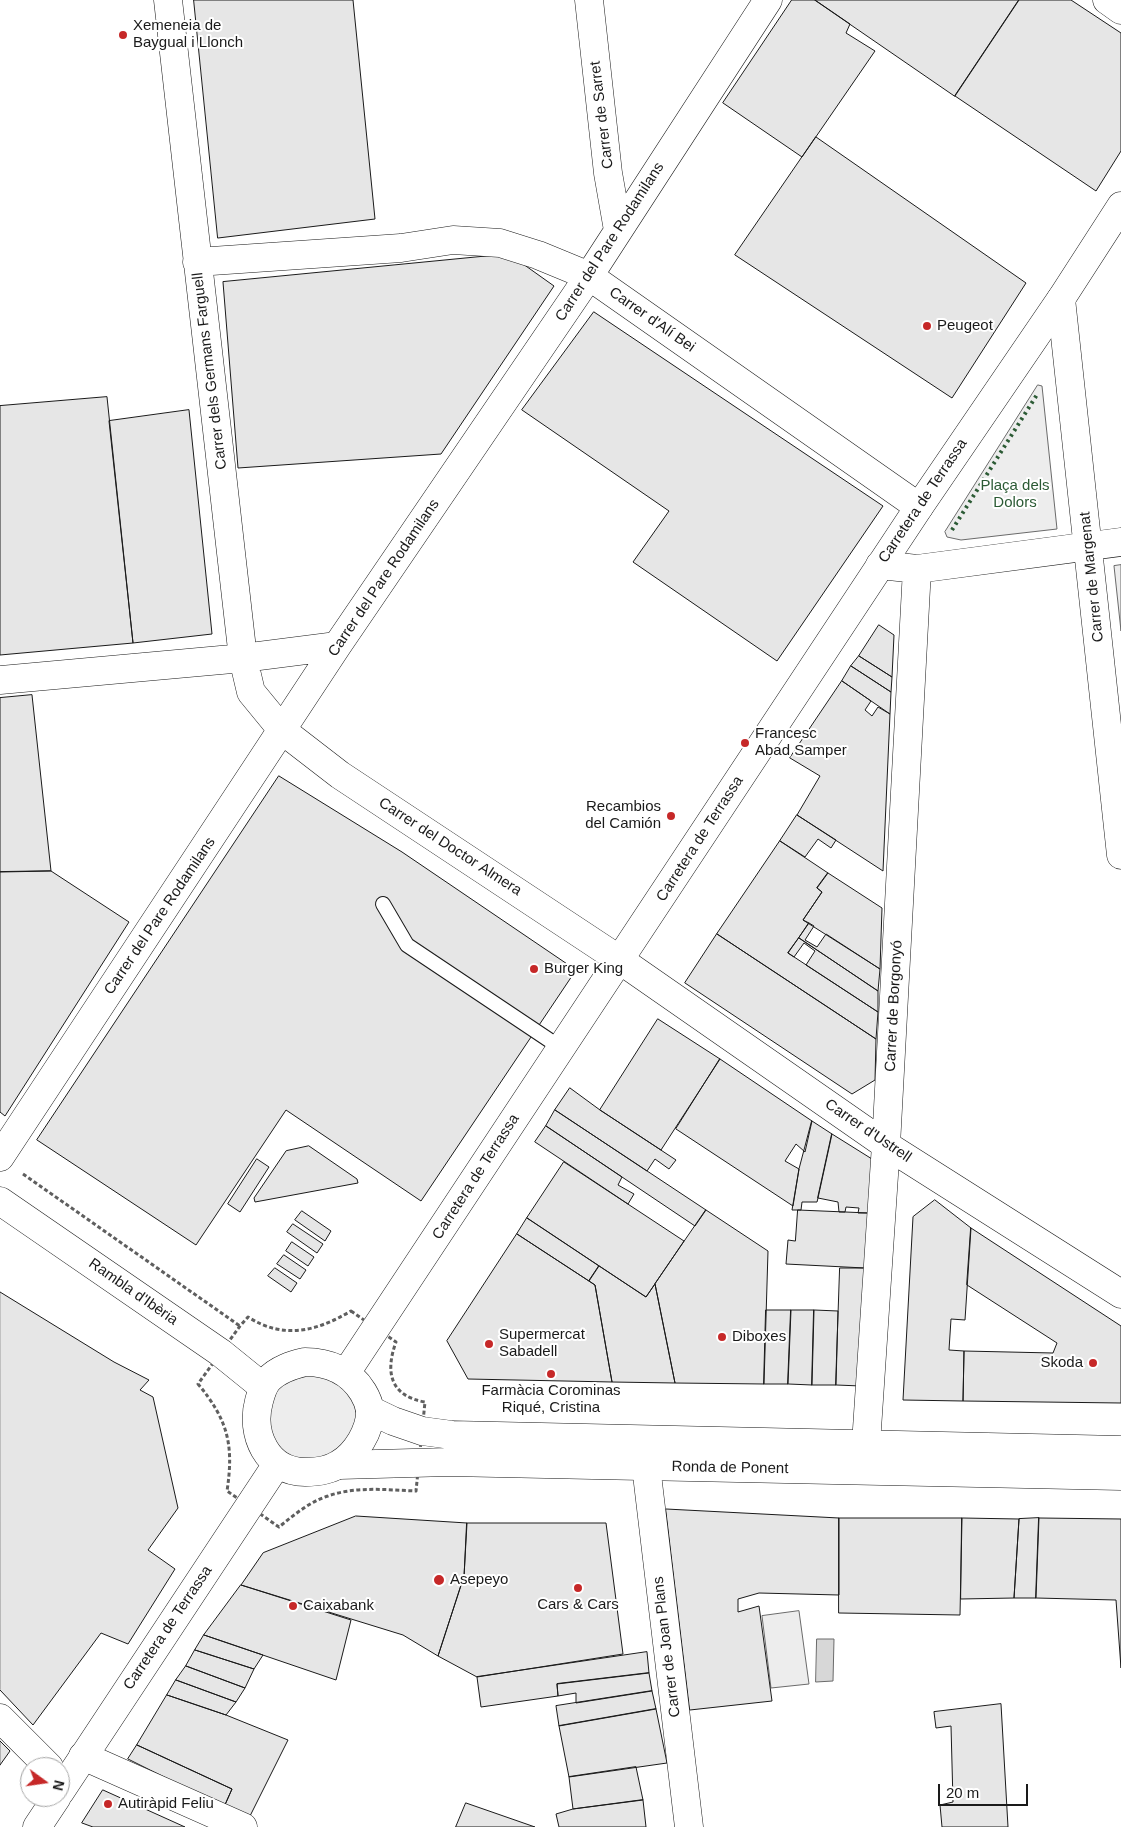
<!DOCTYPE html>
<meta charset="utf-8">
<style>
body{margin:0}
#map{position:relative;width:1121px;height:1827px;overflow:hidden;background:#fff;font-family:Arial,sans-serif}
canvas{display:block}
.north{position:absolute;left:20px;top:1757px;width:50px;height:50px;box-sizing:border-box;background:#fff;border:1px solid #a3a3a3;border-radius:50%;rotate:104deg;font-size:14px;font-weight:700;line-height:20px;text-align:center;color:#1a1a1a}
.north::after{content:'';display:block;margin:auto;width:18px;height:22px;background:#c62828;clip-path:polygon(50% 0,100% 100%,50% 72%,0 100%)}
.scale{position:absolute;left:938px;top:1784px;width:90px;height:22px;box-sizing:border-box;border:2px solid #1a1a1a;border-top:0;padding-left:6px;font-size:15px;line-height:18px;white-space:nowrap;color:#1a1a1a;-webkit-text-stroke:4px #fff;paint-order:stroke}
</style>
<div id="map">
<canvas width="1121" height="1827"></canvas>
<div class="north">N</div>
<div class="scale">20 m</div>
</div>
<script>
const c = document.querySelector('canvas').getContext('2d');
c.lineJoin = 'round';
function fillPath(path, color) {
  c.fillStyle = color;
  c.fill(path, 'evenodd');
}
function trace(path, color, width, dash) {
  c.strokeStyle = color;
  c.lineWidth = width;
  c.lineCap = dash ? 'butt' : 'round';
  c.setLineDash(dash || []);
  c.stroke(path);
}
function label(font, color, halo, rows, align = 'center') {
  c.font = font + ' Arial,sans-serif';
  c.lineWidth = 4;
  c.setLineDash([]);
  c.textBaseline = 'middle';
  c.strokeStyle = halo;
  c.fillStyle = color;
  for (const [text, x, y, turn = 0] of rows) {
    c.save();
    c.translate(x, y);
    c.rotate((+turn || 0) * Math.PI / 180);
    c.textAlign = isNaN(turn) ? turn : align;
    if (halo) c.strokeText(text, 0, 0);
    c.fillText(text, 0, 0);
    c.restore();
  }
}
const built = new Path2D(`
 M1038,385L1042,386L1057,529L961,540L947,537L945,532Z
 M1121,565V631L1114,566Z
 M323,1357L366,1413L338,1463L281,1465L253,1399Z
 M799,1611L809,1684L771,1688L762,1616Z`);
fillPath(built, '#ededed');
trace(built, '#6a6a6a', 1);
const water = new Path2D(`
 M817,1639H834L833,1681L816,1682Z`);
fillPath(water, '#d7d7d7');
trace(water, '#6a6a6a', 1);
const building = new Path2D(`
 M194,0H353L375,219L218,238Z
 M792,0H815L850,24L846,33L875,51L802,157L723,103Z
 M815,0H1019L955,96Z
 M1019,0H1071L1121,33V151L1096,191L955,96Z
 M816,137L1026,283L952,398L735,255Z
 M509,254L554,286L441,454L238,468L223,282Z
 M594,312L883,506L777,661L633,562L669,511L522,410Z
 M107,397L133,643L0,655V406Z
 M189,410L212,634L133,643L109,421Z
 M879,625L894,635L892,677L859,656Z
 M859,656L892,677L891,692L851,666Z
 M851,666L891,692L890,714L842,681Z
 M842,681L871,701L865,710L872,716L878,707L890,714L883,871L797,815L820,776L790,758Z
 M32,695L51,871L0,872V698Z
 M279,776L402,852L576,970L421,1201L286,1110L196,1245L37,1140Z
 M797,815L836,840L831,848L818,839L805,857L780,841Z
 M780,841L828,873L817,888L822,892L803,920L809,923L788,953L878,1012L876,1039L717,934Z
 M51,871L129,922L5,1116L0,1112V872Z
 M828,873L882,908L880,969L803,920L822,892L817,888Z
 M809,923L814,926L805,940L817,947L826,934L880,969L878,991L799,938Z
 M717,934L876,1039L875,1080L852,1094L685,983Z
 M799,938L878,991V1012L806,965L815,951L804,943L794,957L788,953Z
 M658,1019L720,1059L661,1150L600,1110Z
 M720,1059L812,1121L805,1152L796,1144L785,1161L799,1169L793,1206L676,1129Z
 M570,1088L600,1110L676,1160L669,1169L655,1159L647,1171L555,1110Z
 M555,1110L706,1210L695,1226L546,1126Z
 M812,1121L832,1134L818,1198L817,1202H802L801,1210H792L799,1169Z
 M546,1126L622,1177L618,1185L634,1194L628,1204L535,1142Z
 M832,1134L872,1159L869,1213H858L859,1208L846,1207L845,1212H839L838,1202L818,1198Z
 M309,1146L357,1179L358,1183L255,1202L254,1198L286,1151Z
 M257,1159L269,1167L240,1212L228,1204Z
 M564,1162L684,1241L646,1297L527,1218Z
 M935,1200L971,1228L965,1320L951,1319L949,1350L964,1351L963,1401L903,1400L913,1217Z
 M706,1210L768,1251L764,1384L675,1383L655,1284Z
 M798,1210L869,1213L865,1268L786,1264L788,1240L795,1241Z
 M302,1211L331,1231L325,1241L295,1220Z
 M527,1218L599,1266L589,1281L517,1234Z
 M293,1224L323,1244L317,1253L287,1232Z
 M971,1228L1121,1326V1403L963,1401L964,1351L1053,1353L1057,1343L967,1285Z
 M517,1234L595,1285L612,1382L468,1379L447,1341Z
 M292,1242L314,1257L308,1266L286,1251Z
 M284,1255L306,1270L300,1279L277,1264Z
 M599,1266L646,1297L655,1284L675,1383L612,1382L595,1285L589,1281Z
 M275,1268L297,1283L291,1292L268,1276Z
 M840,1268H865L861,1386L836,1385Z
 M0,1292L114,1362L149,1380L140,1390L153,1397L178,1508L148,1550L175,1569L128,1644L101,1633L33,1725L0,1690Z
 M766,1310H791L788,1384H764Z
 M791,1310H814L812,1385L788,1384Z
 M814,1310L838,1311L836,1385H812Z
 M666,1509L839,1518V1595L759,1593L738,1599V1612L759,1606L772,1701L690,1710Z
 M356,1516L467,1523L464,1576L438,1656L403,1635L241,1585L263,1553Z
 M839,1518H962L960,1615L839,1613Z
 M962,1518L1019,1519L1014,1598L961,1599Z
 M1039,1518L1121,1519V1668L1116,1600L1036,1598Z
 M1039,1518L1036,1598H1014L1019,1519Z
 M467,1523H606L623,1654L477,1677L438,1656L464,1576Z
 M241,1585L351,1620L336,1680L204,1635Z
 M204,1635L263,1655L254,1669L195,1650Z
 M195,1650L254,1669L245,1688L186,1666Z
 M647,1652L649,1673L557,1684L558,1696L481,1707L477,1677Z
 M186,1666L245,1688L236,1702L176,1680Z
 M649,1673L652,1691L576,1703V1693L558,1696L557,1684Z
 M176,1680L236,1702L226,1715L167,1695Z
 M652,1691L656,1709L559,1726L556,1706Z
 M167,1695L226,1715L288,1740L250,1816L224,1807L232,1789L137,1745Z
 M1001,1704L1008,1827H942L940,1805L953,1802L951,1726L936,1728L934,1712Z
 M656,1709L667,1763L569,1777L559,1726Z
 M0,1741L10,1751L0,1765Z
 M137,1745L232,1789L224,1807L128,1759Z
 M636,1767L643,1800L573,1809L569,1777Z
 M103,1790L185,1827H93L82,1823Z
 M643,1800L646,1827H559L556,1814L573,1809Z
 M466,1803L535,1827H456Z`);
fillPath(building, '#e6e6e6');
trace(building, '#1a1a1a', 1);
const lane = new Path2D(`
 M383,904L407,945L561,1048`);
const street = new Path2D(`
 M168,0L243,658L251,692L283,731L340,775L620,960L886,1145L1121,1294
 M589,0L608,173L618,230
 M1107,0L1121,10
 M197,262L401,248L453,240L500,243L538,255L589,276L919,507
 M1061,299L1121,855
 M880,565L917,569L1121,542
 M0,680L243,658L337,646
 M0,1157L337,646L589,276L768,0
 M866,1444L886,1145L917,569
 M646,1466L689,1827
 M0,1718L49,1767
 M83,1756L243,1827`);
const secondary = new Path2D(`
 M0,1201L221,1353L263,1387
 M370,1410L393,1421L422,1431L452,1435L1121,1450
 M339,1465L449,1462L1121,1476`);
const primary = new Path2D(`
 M305,1362C329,1362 350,1371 363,1392C366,1397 369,1404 370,1410C371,1430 356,1454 339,1464C330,1470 316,1472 305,1472C267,1472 250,1434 259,1401C261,1393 263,1386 268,1380C278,1369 292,1365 305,1362Z
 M346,1373L919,507L1061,299L1121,206
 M60,1792L277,1464
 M37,1827L57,1797`);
trace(lane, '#1a1a1a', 16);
trace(street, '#1a1a1a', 29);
trace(secondary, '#1a1a1a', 29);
trace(primary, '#1a1a1a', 29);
trace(new Path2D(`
 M23,1174L240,1326
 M351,1311L396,1342C385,1372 390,1396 425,1402L416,1491C387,1490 356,1486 328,1496C309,1502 294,1515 279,1527L227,1491C234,1445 228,1420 198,1384L240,1326L248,1317C284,1340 317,1331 351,1311Z`), '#5f5f5f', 3, [4, 2.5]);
trace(lane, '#fff', 14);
trace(street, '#fff', 28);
trace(secondary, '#fff', 28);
trace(primary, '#fff', 28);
trace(new Path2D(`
 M952,530L1038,393`), '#2b5a34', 4, [2.5, 4]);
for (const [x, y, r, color] of [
 [123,35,5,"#c62828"],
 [927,326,5,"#c62828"],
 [745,743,5,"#c62828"],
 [671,816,5,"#c62828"],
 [534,969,5,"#c62828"],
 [722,1337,5,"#c62828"],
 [489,1344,5,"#c62828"],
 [1093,1363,5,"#c62828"],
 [551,1374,5,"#c62828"],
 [439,1580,6,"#c62828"],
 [578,1588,5,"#c62828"],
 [293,1606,5,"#c62828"],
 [108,1804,5,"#c62828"]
]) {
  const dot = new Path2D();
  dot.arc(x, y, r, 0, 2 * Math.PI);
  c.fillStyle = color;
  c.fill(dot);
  trace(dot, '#fff', 2);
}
label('15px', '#1a1a1a', '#fff', [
 ["Xemeneia de",133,26],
 ["Baygual i Llonch",133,43],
 ["Peugeot",937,326],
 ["Francesc",755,734],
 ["Abad Samper",755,751],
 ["Recambios",661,807,"right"],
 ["del Camión",661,824,"right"],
 ["Burger King",544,969],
 ["Supermercat",499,1335],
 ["Sabadell",499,1352],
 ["Diboxes",732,1337],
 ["Skoda",1083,1363,"right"],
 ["Farmàcia Corominas",551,1391,"center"],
 ["Riqué, Cristina",551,1408,"center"],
 ["Asepeyo",450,1580],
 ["Cars & Cars",578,1605,"center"],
 ["Caixabank",303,1606],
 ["Autiràpid Feliu",118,1804]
], 'left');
label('15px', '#1a1a1a', '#fff', [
 ["Carrer de Sarret",602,115,-97],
 ["Carrer del Pare Rodamilans",610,242,-57],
 ["Carrer d'Alí Bei",652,320,35],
 ["Carrer dels Germans Farguell",210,371,-97],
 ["Carretera de Terrassa",923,501,-56],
 ["Carrer de Margenat",1092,577,-96],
 ["Carrer del Pare Rodamilans",384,578,-56],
 ["Carretera de Terrassa",700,839,-57],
 ["Carrer del Doctor Almera",450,847,33],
 ["Carrer del Pare Rodamilans",160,916,-56],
 ["Carrer de Borgonyó",894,1006,-87],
 ["Carrer d'Ustrell",868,1131,34],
 ["Carretera de Terrassa",476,1177,-57],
 ["Rambla d'Ibèria",133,1292,35],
 ["Ronda de Ponent",730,1468,1],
 ["Carretera de Terrassa",168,1628,-56],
 ["Carrer de Joan Plans",667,1647,-97]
]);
label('15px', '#2b5a34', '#fff', [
 ["Plaça dels",1015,486],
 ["Dolors",1015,503]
]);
</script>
